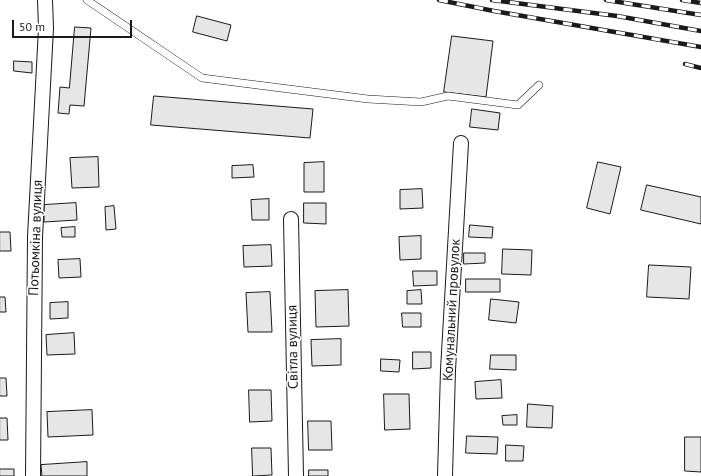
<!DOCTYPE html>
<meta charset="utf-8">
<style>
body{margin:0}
#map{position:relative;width:701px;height:476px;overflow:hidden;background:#fff;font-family:"PT Sans",sans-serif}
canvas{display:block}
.scale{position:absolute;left:12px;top:20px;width:120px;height:18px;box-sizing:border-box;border:2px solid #1a1a1a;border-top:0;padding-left:5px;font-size:12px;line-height:14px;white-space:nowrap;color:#1a1a1a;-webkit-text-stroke:3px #fff;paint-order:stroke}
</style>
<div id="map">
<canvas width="701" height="476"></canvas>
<div class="scale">50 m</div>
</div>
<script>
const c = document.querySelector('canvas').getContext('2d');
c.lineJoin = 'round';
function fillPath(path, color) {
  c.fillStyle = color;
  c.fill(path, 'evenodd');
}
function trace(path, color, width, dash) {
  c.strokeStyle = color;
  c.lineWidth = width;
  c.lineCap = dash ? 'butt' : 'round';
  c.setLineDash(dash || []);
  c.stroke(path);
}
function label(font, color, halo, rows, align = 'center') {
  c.font = font + ' "PT Sans",sans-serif';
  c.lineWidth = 3;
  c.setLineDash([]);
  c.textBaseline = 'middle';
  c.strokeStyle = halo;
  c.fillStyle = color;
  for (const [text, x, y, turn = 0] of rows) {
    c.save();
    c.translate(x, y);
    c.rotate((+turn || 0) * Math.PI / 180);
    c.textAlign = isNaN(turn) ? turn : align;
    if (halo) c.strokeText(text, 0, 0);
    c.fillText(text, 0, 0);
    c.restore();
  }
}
const building = new Path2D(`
 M197,16L231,25L227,41L193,32Z
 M75,27L91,28L84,106L70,105L69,114L58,113L60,87L69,88Z
 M452,36L493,41L486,97L444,92Z
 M14,61L32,62V73L14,71Z
 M154,96L313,109L310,138L151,125Z
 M472,109L500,113L498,130L470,127Z
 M98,157L99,187L72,188L70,158Z
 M324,162V192H304V163Z
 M598,162L621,167L610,214L587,208Z
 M253,165L254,177L232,178V166Z
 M647,185L701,197V224L641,210Z
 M422,189L423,208L400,209V190Z
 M269,199V220H252L251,200Z
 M76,203L77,220L44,222V205Z
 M304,203H326V224L304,223Z
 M114,206L116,229L106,230L105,207Z
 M470,225L493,227L492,238L469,237Z
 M75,227V237H62L61,228Z
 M0,232H10L11,251H0Z
 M421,236V259L400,260L399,237Z
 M271,245L272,266L244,267L243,246Z
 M503,249L532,250L531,275L502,274Z
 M464,253H485V263L464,264Z
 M80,259L81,277L59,278L58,260Z
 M649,265L691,267L689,299L647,297Z
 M413,271H437V285L414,286Z
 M466,279H500V292H466Z
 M348,290L349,326L316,327L315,291Z
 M421,290L422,304H407V291Z
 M270,292L272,332H248L246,293Z
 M0,297H5L6,312H0Z
 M491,299L519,302L516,323L489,320Z
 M68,302V318L50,319V303Z
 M402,313H421V327H403Z
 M74,333L75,354L47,355L46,335Z
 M341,339V365L312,366L311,340Z
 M413,352H431V368L413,369Z
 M491,355H516V370L490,369Z
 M381,359L400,360L399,372L381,371Z
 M0,378H6L7,396H0Z
 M501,380L502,398L476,399L475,382Z
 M249,390H271L272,421L250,422Z
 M384,394H409L410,429L385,430Z
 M528,404L553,406L552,428L527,427Z
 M92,410L93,435L48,437L47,412Z
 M517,415V425H503L502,416Z
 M0,418H7L8,440H0Z
 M308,421H331L332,450H309Z
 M467,436L498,437L497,454L466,453Z
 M685,437H701V472L685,471Z
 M506,445L524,446L523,461H506Z
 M252,448H271L272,475L253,476Z
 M87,462V476H42L41,465Z
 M0,469H14V476H0Z
 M309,470H328V476H309Z`);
fillPath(building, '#e6e6e6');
trace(building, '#1a1a1a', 1);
const lane = new Path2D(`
 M87,0L202,78L368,99L421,102L448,96L518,105L539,85`);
const street = new Path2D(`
 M291,219L296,476
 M33,476L35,237L46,28L45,0
 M445,476L448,370L461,143`);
trace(lane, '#1a1a1a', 8);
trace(street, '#1a1a1a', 16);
trace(lane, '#fff', 7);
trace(street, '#fff', 14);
const rail = new Path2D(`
 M439,0L494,11L701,47
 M492,0L617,16L701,31
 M606,0L701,15
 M682,0L701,3
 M685,64L701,68`);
trace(rail, '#1a1a1a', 4.5);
trace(rail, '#fff', 3, [9]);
label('14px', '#1a1a1a', '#fff', [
 ["Потьомкіна вулиця",36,238,-88],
 ["Комунальний провулок",452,310,-87],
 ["Світла вулиця",293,347,-91]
]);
</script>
